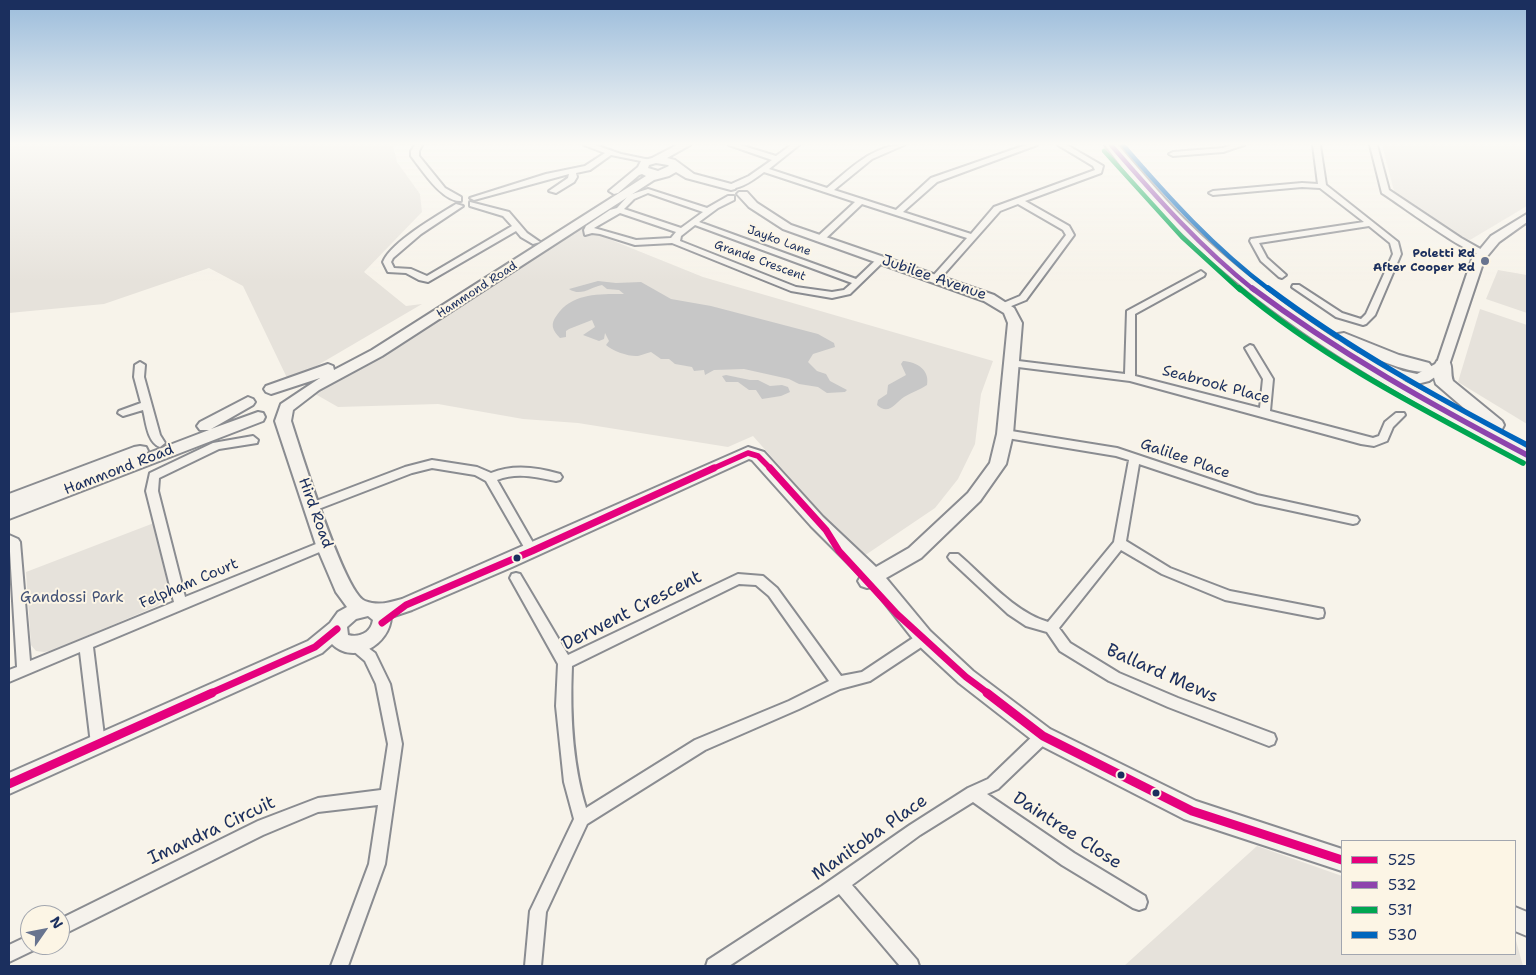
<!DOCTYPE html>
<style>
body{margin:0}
#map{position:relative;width:1536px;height:975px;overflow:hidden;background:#f7f3ea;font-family:"Shantell Sans",sans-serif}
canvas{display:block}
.frame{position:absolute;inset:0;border:10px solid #1b2f5e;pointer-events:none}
.legend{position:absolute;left:1341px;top:840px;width:175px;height:115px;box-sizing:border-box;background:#fcf5e5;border:1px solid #a2a6af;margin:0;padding:6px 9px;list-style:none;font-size:15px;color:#1b2f5e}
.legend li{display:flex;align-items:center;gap:10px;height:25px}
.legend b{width:25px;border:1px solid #a2a6af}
.north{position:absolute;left:20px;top:905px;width:50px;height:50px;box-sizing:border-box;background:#fcf5e5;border:1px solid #a2a6af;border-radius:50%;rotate:57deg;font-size:14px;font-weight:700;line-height:20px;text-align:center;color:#1b2f5e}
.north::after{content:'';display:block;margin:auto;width:18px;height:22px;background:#68748f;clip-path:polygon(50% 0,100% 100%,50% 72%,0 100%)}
</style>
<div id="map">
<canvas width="1536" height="975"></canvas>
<div class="frame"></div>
<ul class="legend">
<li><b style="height:6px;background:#e5007d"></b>525</li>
<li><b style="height:6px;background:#8e44ad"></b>532</li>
<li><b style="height:6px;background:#00a651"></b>531</li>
<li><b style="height:6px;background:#0065bd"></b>530</li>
</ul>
<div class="north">N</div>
</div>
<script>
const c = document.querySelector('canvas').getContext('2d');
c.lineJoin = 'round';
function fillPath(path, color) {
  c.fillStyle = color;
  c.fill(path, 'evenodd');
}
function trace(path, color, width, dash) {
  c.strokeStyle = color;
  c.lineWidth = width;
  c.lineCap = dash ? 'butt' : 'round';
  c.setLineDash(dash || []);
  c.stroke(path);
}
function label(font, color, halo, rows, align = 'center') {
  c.font = font + ' "Shantell Sans",sans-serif';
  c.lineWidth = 4;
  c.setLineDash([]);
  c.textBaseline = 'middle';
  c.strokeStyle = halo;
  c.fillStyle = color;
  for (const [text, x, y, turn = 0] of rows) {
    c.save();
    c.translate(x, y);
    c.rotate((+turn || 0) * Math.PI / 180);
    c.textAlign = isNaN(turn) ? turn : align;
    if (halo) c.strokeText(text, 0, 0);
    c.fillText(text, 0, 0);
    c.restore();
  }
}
fillPath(new Path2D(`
 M1382,145H1527V206L1470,240L1462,237L1394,191Z`), '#e8e4dd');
fillPath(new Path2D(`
 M9,145H393L397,162L420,194L422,212L364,272L406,306L422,304L289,382L243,286L209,268L104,304L9,313Z
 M579,227L703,277L993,361L981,394L975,444L958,479L935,508L861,558L753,436L728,447L578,423L523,419L438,404L338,407L310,391Z
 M1498,270L1527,275V313L1486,299Z
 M1480,309L1527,325V424L1458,382Z
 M154,523L170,583C170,594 165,599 157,606L54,650L44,652L36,651L31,645L26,572Z
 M1257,846L1342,876V954H1515V937L1523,966H1124Z`), '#e6e2db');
fillPath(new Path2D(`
 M598,281L616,283L641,282L671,299L711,306L818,334L834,343L835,347L813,354L808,362L817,371L826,374L830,381L847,390L845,392L827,393L818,387L799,384L789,379L744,369L714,370L705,375L704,370L694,371L692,367L675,364L669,359H661L651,352C646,353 643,355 638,356C630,357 612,351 606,345L609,341L605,333L604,339L599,341L583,335L595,327L592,320L569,329L566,331V337L560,338C552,330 550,324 557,315C572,293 599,294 624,294L619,290L607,289L602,285C591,287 581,297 569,289Z
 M903,361C917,362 930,370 927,385C920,390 912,392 904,397C895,403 889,416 877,405L878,400L887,394L888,385L906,375L901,364Z
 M726,375L750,380H758L770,386L782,385L788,387L790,392L781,396L762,399L756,390H749L738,382H726L722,376Z`), '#c7c7c7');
const street = new Path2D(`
 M415,145H422L419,151V156L445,188L461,197V201C442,202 422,170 411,156V151Z
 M584,145H595L621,154L655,161L651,163L611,155L590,170L576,173L577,177L574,182L556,193L549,191L568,178L569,174L474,200L470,198L546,174L585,166L605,153Z
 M729,145H740L776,156L791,145H799L769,169L827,188C850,169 873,145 904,145L872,159L834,190L896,210L931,178L1026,145H1037L937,182L903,212L971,234L994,207L1095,170L1093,166L1058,145H1067L1103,166L1101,173L1025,201L1069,226L1074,235L1026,300L1004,309L1001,308V304L1020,296L1066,235L1063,230L1018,204L1000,211L938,281H932V277L967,238L862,204L823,241H817V237L855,202L764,172C755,179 741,189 729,189V185L749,176L772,160Z
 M1232,145H1244L1223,152L1173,156L1169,154L1173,152L1223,148Z
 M1313,145H1320L1326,185L1398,242L1401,254L1375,315L1366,324L1363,325L1336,317L1292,287L1293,285H1299L1342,313L1361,319L1366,314L1393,254L1390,243L1369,226L1259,243L1267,258L1286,275L1282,278L1279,277L1261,261L1250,241L1251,239L1364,222L1320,188L1302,187L1213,195L1209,193L1213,191L1302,183L1318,184Z
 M1370,145H1377L1389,190L1461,238L1484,251V255C1470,257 1398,203 1382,193Z
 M648,189L707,208L728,196H734V200L718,208L699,222L856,279L878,258L881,257L885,260L850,294L832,298L791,291L672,243L635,245L600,234L592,233L585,235L584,230L586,226L610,210L617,208L629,195ZM648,193L703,212L681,228L624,209L634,199ZM620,213L676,232L671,238L636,240L594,228ZM695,225L852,283L844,290L832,292L796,287L680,241L681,236Z
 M470,202L509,212L527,233L540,242L533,244L521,237L516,231L428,282L419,280L406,273L388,272L383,262C391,242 437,216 456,204L463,206L421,234L393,258L391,262L394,268L411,269L427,276L512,226L503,216L470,206Z
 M1201,271L1205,274L1204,276L1135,314V376L1260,408L1263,379L1245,348L1250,345L1253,346L1273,379L1270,411L1373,438L1379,436L1385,422L1396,413H1404L1405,415L1393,427L1387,441L1374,446L1361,444L1130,381L1010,366L1005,363L1010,360L1125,374L1127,311Z
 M140,362L145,365L144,377L160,435L165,443L160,447C147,442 146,421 143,410L123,416L118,413L119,411L141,403L134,377L135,365Z
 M1005,430L1117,448L1257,495L1357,517L1359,520L1357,523L1353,524L1256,503L1139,464L1126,541L1170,568L1230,591L1318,608L1323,609L1324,613L1323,617L1318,618L1225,600L1162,574L1121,550L1059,628L1070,643L1119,673L1178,698L1274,734L1276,739L1274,744L1269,746L1168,707L1109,681L1060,651L1047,632L1026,626L1008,614L950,560L948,557L950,554H958C985,577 1014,612 1048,622L1114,542L1129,460L1116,456L1001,437L1000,434Z
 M253,436L258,440L257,443L219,449L159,478L158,491L185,597L321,542H329L331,545L329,548L93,647L105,744L103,749L98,751L93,749L91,744L80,652L9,682V670L17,667L9,535L18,539L20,542L30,661L174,602L146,491L150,473L213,443Z
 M432,460L477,467L491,473C513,464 537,467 560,474L562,477L560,480L556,481C536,477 517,472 497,480L536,548L538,551L536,554H528L486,481L475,475L432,468L412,473L316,510H308L306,507L308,504L405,467Z
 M516,573L520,574L568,655L738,574L763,576L777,588L841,676L862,672L919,634L924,632L929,634L931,638L929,642L870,681L840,689L799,709L705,750L587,824L546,912L541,966H525L530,911L574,819L564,782L556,706L558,664L510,578L512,574ZM739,584L756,585L769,596L829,681L789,701L695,740L586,808C572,762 570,714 572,666Z
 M356,639L375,653L390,684L402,744L385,864L348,966H331L369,864L378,805L318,812L263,835L60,936V919L258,821L318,798L381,790L388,744L376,684L365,661L351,649L349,645L351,641Z
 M1043,729L1048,731L1050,736L1048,741L998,789L987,794L1074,853L1145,896L1147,902L1145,908L1139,910L1133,908L1062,865L973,802L920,835L852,885L917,960L919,966H900L839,894L729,966H706L708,960L822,886L910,825L968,788L988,779L1038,731Z
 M30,935V945H38L36,949L9,962V945Z`);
const secondary = new Path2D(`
 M677,145H690L667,158L675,160L694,174L735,185L736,187L735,189L731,190L686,178L676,172L669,176L654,180L382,356L319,390L293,410L291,421C300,448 344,593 365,601C378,606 388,603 402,599L748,447L764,452L823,517L876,567L909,548L968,493L990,463L997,434L1008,323L1004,313L984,301L783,229L749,207L737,194L739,192H747L757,203L791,225L994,295L1014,308L1022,323L1013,434L1006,464L980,501L921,558L886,578L930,631L973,671L1050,729L1196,801L1342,849V871L1184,819L1036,743L959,683L917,644L872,587L867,588L861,586L858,581L861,576L811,526L752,460L749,459L512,567L412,610L391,617C390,644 354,666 332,644L322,653L9,794V773L308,641L330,623L338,612L347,607L336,592L316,545L275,421L281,404L320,378L271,394L266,392L264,389L266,386L328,364L333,366L334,370L372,350L646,176L642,174L639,175L618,193L614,194L609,191L638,167L641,161L652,158ZM656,163L668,165L669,166L658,171L648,168L649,165ZM368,616L373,620C371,633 359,638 348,635L347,627L356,619Z
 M1527,214V222L1499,242L1484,260L1448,368L1429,381L1417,384L1394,378L1354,360L1352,357L1354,354L1359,353L1403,371L1417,374L1437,363L1472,259L1491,236Z
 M248,397L253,399L255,402L253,405L211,429L258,412L263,413L265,417L263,421L9,519V506L12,505L9,506V494L134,447L140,446L146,447L148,451L146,454L209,430H200L197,426L200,422Z
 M1515,907L1527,912V936L1515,931Z`);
const highway = new Path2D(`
 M1105,145H1118C1140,170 1161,196 1184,219C1231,265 1282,304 1337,340L1336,338L1338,334L1344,333L1399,355L1429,363L1432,367L1429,371C1409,376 1361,352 1342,343L1395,376L1479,421L1436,384C1433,376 1432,368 1437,361L1443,360L1449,361C1453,367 1450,374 1453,381L1502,421L1504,425L1502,429L1497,431L1527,447V462C1504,456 1466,431 1444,418C1316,348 1192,264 1105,145Z`);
trace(street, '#8a8c91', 4);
trace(secondary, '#8a8c91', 4);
trace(highway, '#8a8c91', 4);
fillPath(street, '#f5f2ec');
fillPath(secondary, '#f5f2ec');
fillPath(highway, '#f5f2ec');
trace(new Path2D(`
 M748,453L758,456L771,469
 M712,469L748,453`), '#e5007d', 5.5);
trace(new Path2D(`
 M770,468L826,530L839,551L897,614L966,677L989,694
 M382,623L406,605L532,551L714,468
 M209,694L315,647L337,629`), '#e5007d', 7);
trace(new Path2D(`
 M987,693L1043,736L1192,811L1342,860
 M9,784L212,693`), '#e5007d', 9);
trace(new Path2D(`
 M1111,145C1156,197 1200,247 1254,290`), '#8e44ad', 4.5);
trace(new Path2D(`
 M1252,288C1339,353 1432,405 1527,455`), '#8e44ad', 5.5);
trace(new Path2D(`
 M1104,151L1182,237L1240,290`), '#00a651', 4.5);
trace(new Path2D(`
 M1239,288C1324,360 1426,411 1523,463`), '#00a651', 5.5);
trace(new Path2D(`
 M1123,145C1168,197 1214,248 1270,290`), '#0065bd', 4.5);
trace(new Path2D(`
 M1268,288C1349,349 1438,398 1527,445`), '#0065bd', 5.5);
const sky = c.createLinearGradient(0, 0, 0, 282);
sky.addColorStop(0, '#9bbcdb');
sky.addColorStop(0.51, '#fbfaf6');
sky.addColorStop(1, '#fbfaf600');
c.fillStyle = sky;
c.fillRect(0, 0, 1536, 282);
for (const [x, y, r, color] of [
 [1485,261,5,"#68748f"],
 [517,558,4.5,"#1b2f5e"],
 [1121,775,4.5,"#1b2f5e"],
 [1156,793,4.5,"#1b2f5e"]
]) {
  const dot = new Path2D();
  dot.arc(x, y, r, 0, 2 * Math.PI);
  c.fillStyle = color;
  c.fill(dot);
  trace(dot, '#fcf5e5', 2);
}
label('12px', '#1b2f5e', '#fcf5e5', [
 ["Jayko Lane",779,241,20],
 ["Grande Crescent",760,261,20],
 ["Hammond Road",477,290,-33]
]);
label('bold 12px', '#1b2f5e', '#fcf5e5', [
 ["Poletti Rd",1475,254],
 ["After Cooper Rd",1475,268]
], 'right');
label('15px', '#1b2f5e', '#fcf5e5', [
 ["Jubilee Avenue",934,278,19],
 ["Seabrook Place",1216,385,15],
 ["Galilee Place",1185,459,19],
 ["Hammond Road",119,470,-21],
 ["Hird Road",315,513,70],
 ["Felpham Court",189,584,-23]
]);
label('15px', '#425176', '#fcf5e5', [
 ["Gandossi Park",72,598]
]);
label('18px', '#1b2f5e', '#fcf5e5', [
 ["Derwent Crescent",632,611,-27],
 ["Ballard Mews",1162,674,24],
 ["Imandra Circuit",212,831,-25],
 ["Daintree Close",1067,831,33],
 ["Manitoba Place",870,838,-35]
]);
</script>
